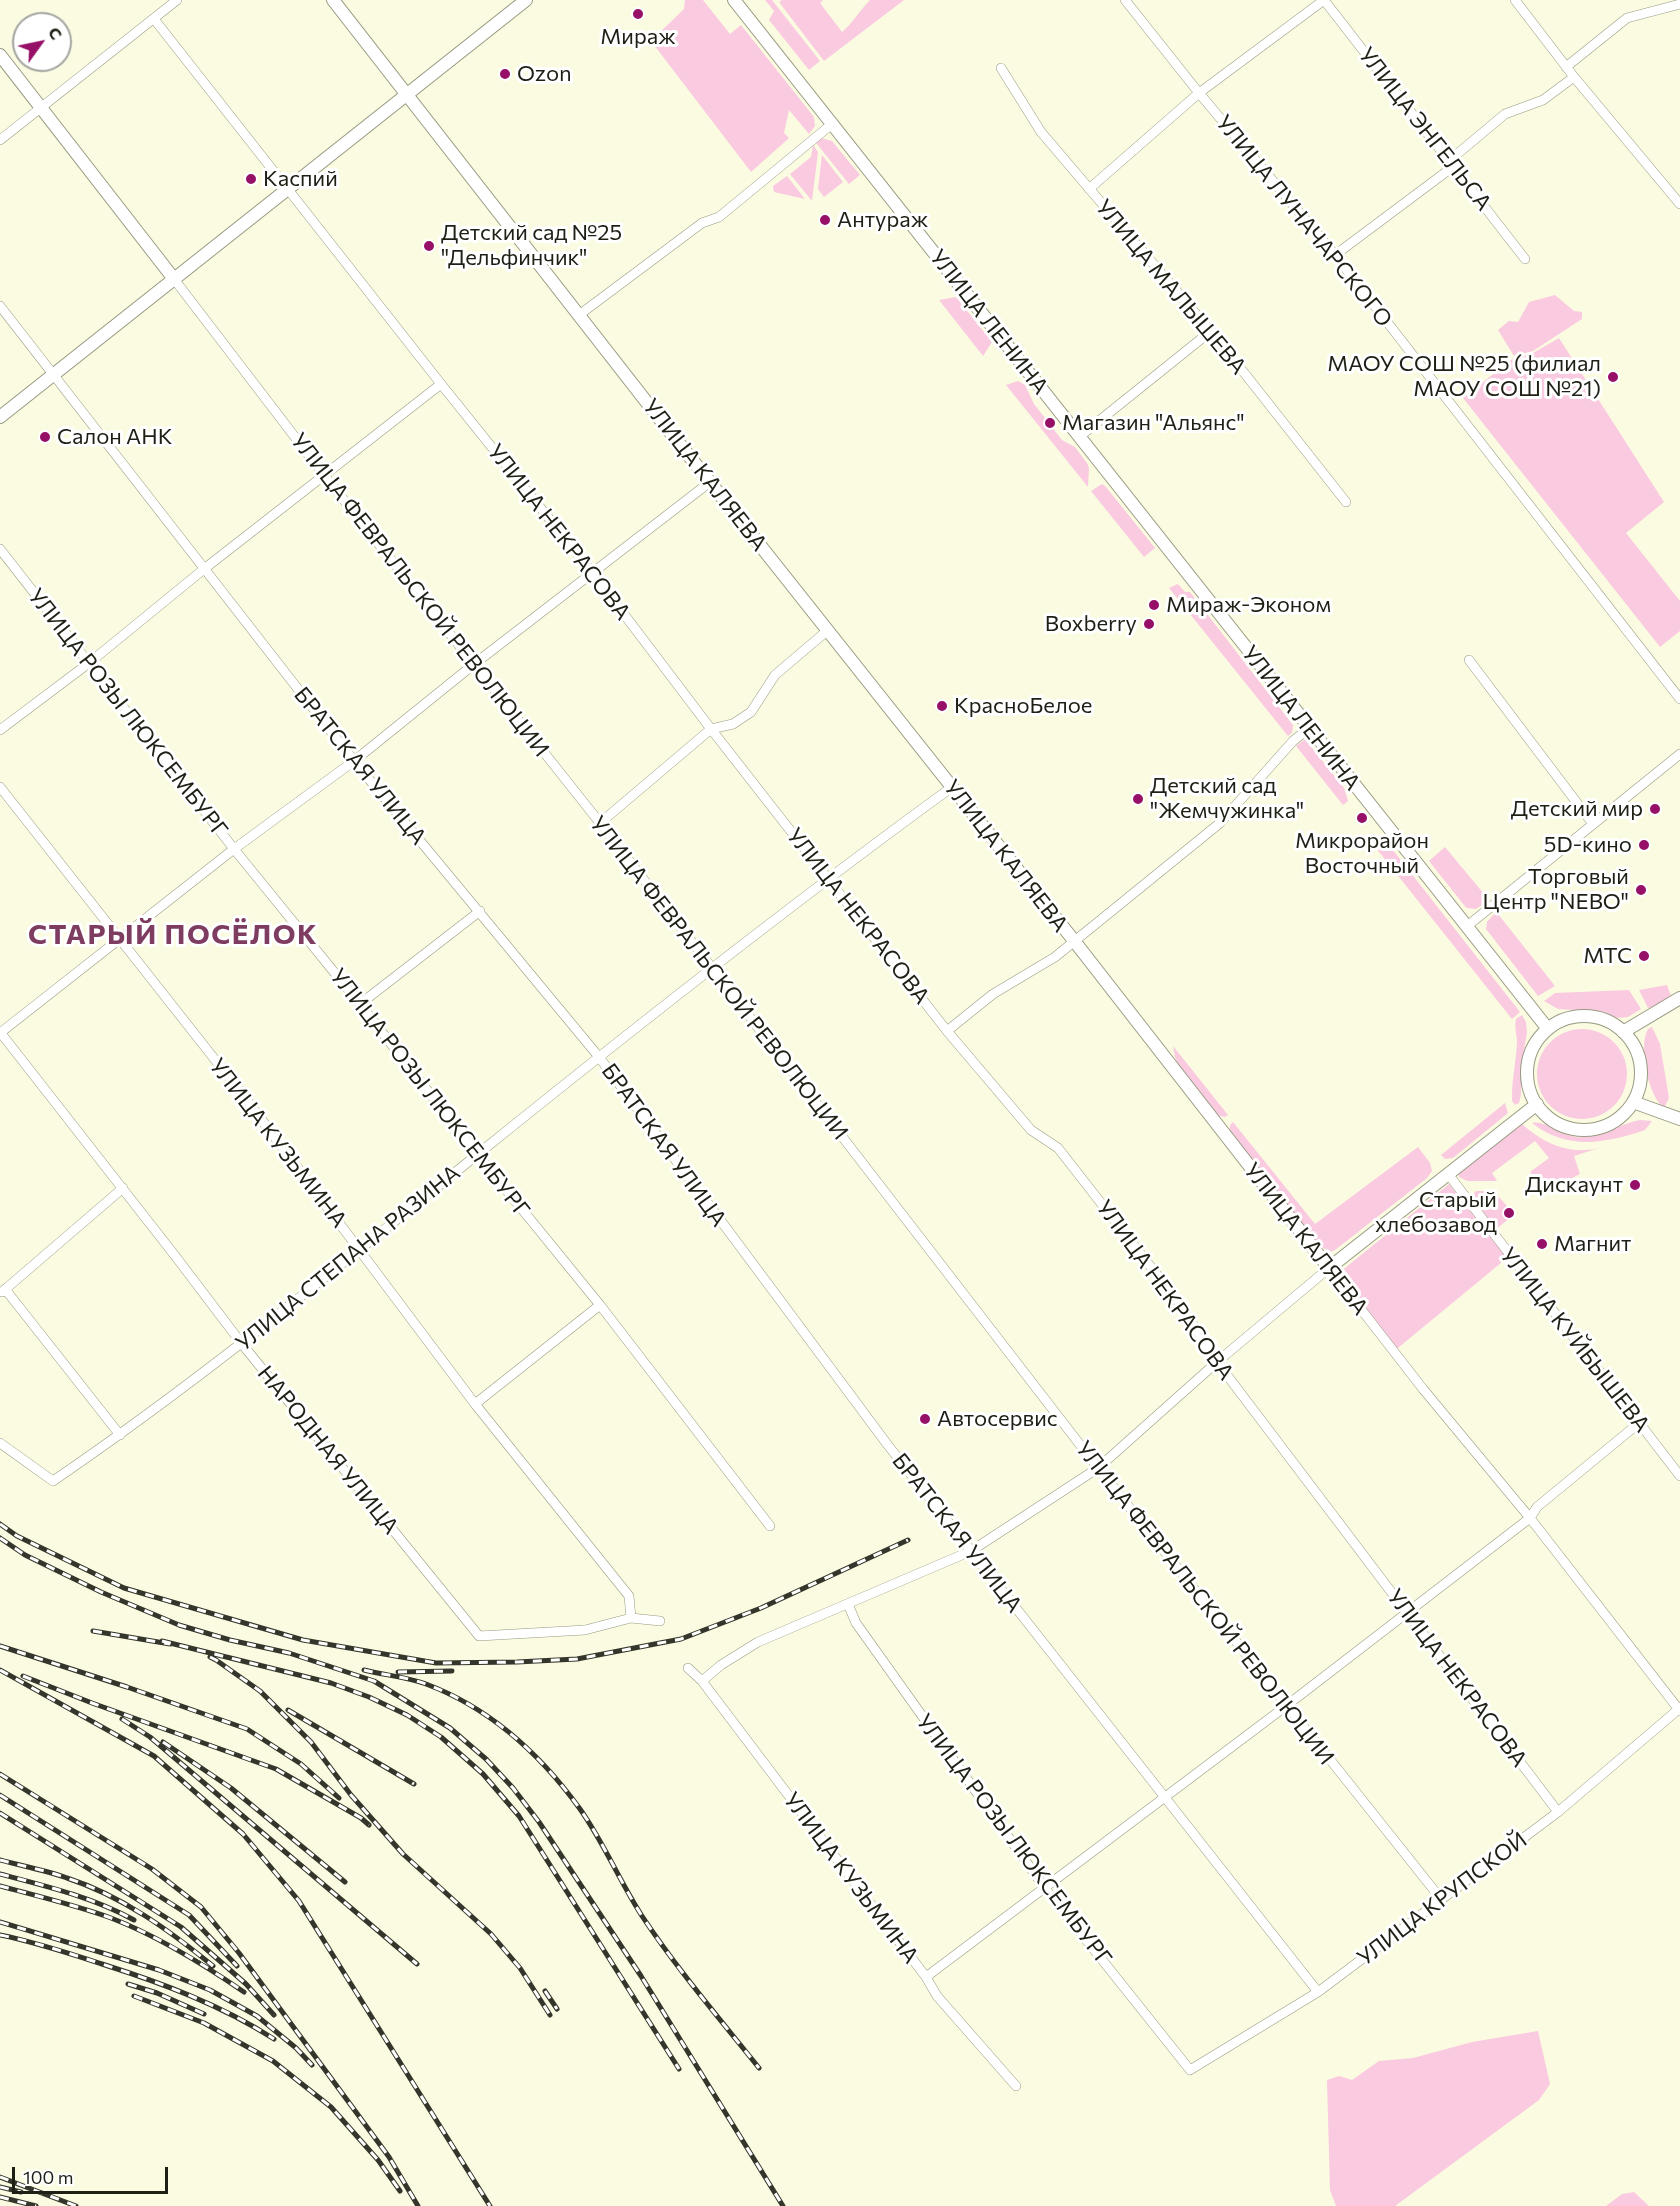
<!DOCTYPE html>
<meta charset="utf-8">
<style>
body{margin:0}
#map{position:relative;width:1680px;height:2206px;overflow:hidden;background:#fafbe1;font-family:Commissioner,sans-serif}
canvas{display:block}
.north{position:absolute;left:12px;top:12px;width:60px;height:60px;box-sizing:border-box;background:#fff;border:2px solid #a5a5a1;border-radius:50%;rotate:57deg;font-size:16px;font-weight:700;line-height:24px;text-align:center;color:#1e1f15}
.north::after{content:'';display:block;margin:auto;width:21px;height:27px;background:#961067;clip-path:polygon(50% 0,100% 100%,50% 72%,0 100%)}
.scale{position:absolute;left:12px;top:2167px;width:156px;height:27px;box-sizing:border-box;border:3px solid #1e1f15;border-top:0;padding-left:8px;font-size:18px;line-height:21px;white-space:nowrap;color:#1e1f15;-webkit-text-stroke:4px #fff;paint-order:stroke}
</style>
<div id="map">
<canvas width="1680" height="2206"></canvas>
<div class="north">С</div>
<div class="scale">100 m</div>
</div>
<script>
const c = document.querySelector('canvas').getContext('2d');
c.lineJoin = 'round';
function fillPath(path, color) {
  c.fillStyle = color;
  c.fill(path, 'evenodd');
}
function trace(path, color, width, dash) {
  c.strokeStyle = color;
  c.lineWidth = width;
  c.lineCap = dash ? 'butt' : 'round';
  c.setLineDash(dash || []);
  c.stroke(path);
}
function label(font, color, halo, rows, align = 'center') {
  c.font = font + ' Commissioner,sans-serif';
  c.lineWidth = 6;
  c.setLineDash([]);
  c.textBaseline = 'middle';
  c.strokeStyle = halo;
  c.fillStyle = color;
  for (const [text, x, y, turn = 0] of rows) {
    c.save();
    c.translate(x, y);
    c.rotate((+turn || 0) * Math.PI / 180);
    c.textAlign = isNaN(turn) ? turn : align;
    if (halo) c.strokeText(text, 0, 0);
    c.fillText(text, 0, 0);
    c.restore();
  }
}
fillPath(new Path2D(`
 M685,0H703L730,34L741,25L814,117L815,126L809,134L789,110L784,133L789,138L751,172L651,41L684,9Z
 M765,0H772L820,61L809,70L769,20L774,11Z
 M782,0H823L820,3L842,32C853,23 859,11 870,0H904L824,61L779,2Z
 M821,138L832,141L860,175L849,184L813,139Z
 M813,145L818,152L812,201L790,174L811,157Z
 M822,155L843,182L824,197L818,189Z
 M787,176L805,199L774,192L773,186Z
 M1555,295L1574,311L1582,312V319L1533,351L1514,356L1498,330L1509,321L1518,322L1529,302Z
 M956,297L992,342L983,356L939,300Z
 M1559,338L1664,502L1626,533L1680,601V631L1660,647L1463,398L1511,360L1533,353Z
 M1018,381L1025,385L1034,404L1062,440L1075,447L1087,463L1089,468L1088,487L1006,385Z
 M1102,484L1106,487L1155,548L1144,557L1091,491Z
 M1178,584L1185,592H1190L1293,725L1292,733L1288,736L1169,588Z
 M1305,739L1344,788L1348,801L1343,805L1296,746Z
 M1374,834L1385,840L1520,1012L1512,1019L1368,838Z
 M1445,847L1489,900L1476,909L1467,908L1464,905L1429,861Z
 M1494,914H1498L1555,986L1538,996L1486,929L1487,922Z
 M1667,985L1673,1002L1648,1008L1639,990Z
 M1629,990L1641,1009L1628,1017L1618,1018L1592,1011L1558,1009L1544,1001L1555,993Z
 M1522,1015L1526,1022L1527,1032L1521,1069V1095L1519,1103L1515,1105L1512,1101V1097C1512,1079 1516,1061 1517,1043C1517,1035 1514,1027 1516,1019Z
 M1652,1027L1660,1044L1669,1098L1664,1108C1648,1096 1638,1046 1648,1029Z
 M1537 1074a45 45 0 1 1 90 0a45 45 0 1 1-90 0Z
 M1173,1046L1228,1115L1225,1117L1216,1115L1181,1071L1175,1057Z
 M1505,1103L1508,1113L1453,1158L1445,1159L1441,1155Z
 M1640,1120L1652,1121L1645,1130C1606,1143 1567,1151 1532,1123C1544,1120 1562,1135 1576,1137C1598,1139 1619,1124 1640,1120Z
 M1233,1122L1315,1224L1418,1147L1430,1163L1432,1171L1427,1178L1335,1250L1329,1252L1317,1243L1230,1132V1125Z
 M1522,1124C1545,1145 1572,1156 1602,1147L1574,1156L1580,1174L1548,1190L1544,1189L1530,1172L1549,1158L1535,1141L1492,1173L1497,1181H1467L1459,1177V1171Z
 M1449,1184L1507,1258L1393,1352L1340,1272Z
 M1476,1191C1498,1190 1501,1199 1514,1215L1496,1229L1473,1198L1472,1195Z
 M1538,2031L1550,2084L1539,2100L1395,2206H1336L1330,2190L1327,2080L1339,2076L1352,2080L1379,2061L1413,2058L1472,2042Z
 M1634,2192L1649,2206H1606L1622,2194Z`), '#facae1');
const minor = new Path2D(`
 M1125,0L1199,93L1335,255L1680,699
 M1324,0L1525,259
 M1515,0L1574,77L1680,204
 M154,19L441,384L592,572L711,729L947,1031L1031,1130L1058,1148L1179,1303L1217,1362L1558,1812
 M1566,67L1627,18L1680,4
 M1001,68L1041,132L1219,341L1346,502
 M0,140L177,0
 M1450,160L1505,114L1543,100L1574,77
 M1089,189L1199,93L1324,0
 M1335,255L1454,166
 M174,279L324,475L600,823L1098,1468L1441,1899
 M0,306L354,761L599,1057L887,1444L1318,1992
 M579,315L702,223L719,217L832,124
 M1079,437L1211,331
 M0,549L234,849L360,1004L477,1154L600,1305L770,1526
 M1469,660L1593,824
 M0,730L89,663L204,569L441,384
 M0,787L246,1099L475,1404L629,1596L631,1618
 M600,823L711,729L733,724L751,712L775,675L828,630
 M1466,927L1680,754
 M360,1004L480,911
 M947,1031L993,994L1055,957L1220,823L1293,741L1309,728
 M0,1032L176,1257L242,1344L479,1636L585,1630L631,1618L660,1621
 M0,1033L234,849L354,761L473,665L710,482
 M1448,1174L1680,1476
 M5,1289L120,1435
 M2,1292L123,1188
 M475,1404L600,1305
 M0,1443L53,1481C201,1380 339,1266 478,1154C634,1028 790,905 952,787
 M848,1604L856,1623L1044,1887L1190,2070L1318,1992L1558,1812L1680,1708
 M688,1668L702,1681L926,1977L937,1996L1016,2086
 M702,1681L721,1665L758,1642L971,1551L1098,1468L1217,1362L1329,1268L1423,1389L1530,1518L1680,1711
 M926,1977L1286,1706L1530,1518L1537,1507L1639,1423`);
const tertiary = new Path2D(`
 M333,0L659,418L1075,942L1329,1268L1537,1104
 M734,0L1548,1029
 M0,55L174,279
 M0,417L526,0
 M1527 1073a57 57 0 1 1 114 0a57 57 0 1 1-114 0Z
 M1623,1032L1680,998
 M1633,1102L1680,1119`);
trace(minor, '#989a81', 10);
trace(tertiary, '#989a81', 14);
trace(minor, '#fff', 9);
trace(tertiary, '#fff', 12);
const rail = new Path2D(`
 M0,1524L17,1536L124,1588L303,1640L436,1663L517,1662L577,1659L681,1639L761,1608L908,1540
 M0,1538L25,1555L101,1592L179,1625L230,1640L289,1653L374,1681L450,1728L486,1759L513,1788L539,1822L641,1976L783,2206
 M93,1631L170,1644
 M162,1641L331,1683L369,1697L407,1715L441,1737L483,1774L519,1816L679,2069
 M0,1646L127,1687L247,1729L301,1764L339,1798
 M210,1657L216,1660L260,1691L311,1742L351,1795L403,1854L491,1934L520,1968L550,2015
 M0,1670L154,1756L243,1834L299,1901L490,2206
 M364,1670C384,1675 407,1677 426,1684C490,1708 541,1755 580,1809C604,1843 620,1882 642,1916C677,1969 719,2018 759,2068
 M398,1672L452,1671
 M23,1676L92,1703L276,1769L361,1818L369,1825
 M288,1710L414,1784
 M122,1719L150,1737L417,1964
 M163,1742L231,1788L345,1882
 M0,1774L152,1869L201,1907L239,1953L389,2157L418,2206
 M0,1795L189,1915L237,1966
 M0,1813L181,1927L246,1984L274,2015
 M0,1860C22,1866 45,1870 67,1878C122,1896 169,1930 213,1966
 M0,1874C46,1886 92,1897 134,1920
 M0,1886C37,1896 75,1905 111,1918C158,1936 203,1964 244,1992
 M0,1922L159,1970L210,1990L257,2016L296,2048L312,2065
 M0,1935C35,1942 68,1953 102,1964C162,1983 221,2005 274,2039
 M128,1984L157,1993L204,2014
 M545,1991L557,2009
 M134,1996L204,2023L273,2061L331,2107L378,2160L400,2191
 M0,2177L76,2206
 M0,2187L21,2192
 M0,2197L36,2206`);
trace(rail, '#35362b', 5);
trace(rail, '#fff', 3, [9]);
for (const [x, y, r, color] of [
 [638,14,6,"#961067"],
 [505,74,6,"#961067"],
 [251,179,6,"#961067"],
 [825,220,6,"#961067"],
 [429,246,6,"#961067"],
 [1613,377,6,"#961067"],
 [1050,423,6,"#961067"],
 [45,437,6,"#961067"],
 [1154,605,6,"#961067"],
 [1149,624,6,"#961067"],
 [942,706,6,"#961067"],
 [1138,799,6,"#961067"],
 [1655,809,6,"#961067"],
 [1362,818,6,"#961067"],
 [1644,845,6,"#961067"],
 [1641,890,6,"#961067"],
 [1644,956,6,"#961067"],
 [1635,1185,6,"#961067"],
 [1509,1213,6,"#961067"],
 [1542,1244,6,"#961067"],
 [925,1419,6,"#961067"]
]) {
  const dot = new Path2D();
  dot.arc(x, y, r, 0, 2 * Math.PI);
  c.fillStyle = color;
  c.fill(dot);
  trace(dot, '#fff', 2);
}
label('22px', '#1e1f15', '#fff', [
 ["Мираж",638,37,"center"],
 ["Ozon",517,74],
 ["Каспий",263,179],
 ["Антураж",837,220],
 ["Детский сад №25",441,233],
 ["\"Дельфинчик\"",441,258],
 ["МАОУ СОШ №25 (филиал",1601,364,"right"],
 ["МАОУ СОШ №21)",1601,389,"right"],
 ["Магазин \"Альянс\"",1062,423],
 ["Салон АНК",57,437],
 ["Мираж-Эконом",1166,605],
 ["Boxberry",1137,624,"right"],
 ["КрасноБелое",954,706],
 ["Детский сад",1150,786],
 ["\"Жемчужинка\"",1150,811],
 ["Детский мир",1643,809,"right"],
 ["Микрорайон",1362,841,"center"],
 ["Восточный",1362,866,"center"],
 ["5D-кино",1632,845,"right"],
 ["Торговый",1629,877,"right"],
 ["Центр \"NEBO\"",1629,902,"right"],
 ["МТС",1632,956,"right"],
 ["Дискаунт",1623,1185,"right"],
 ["Старый",1497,1200,"right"],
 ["хлебозавод",1497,1225,"right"],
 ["Магнит",1554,1244],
 ["Автосервис",937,1419]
], 'left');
label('22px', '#1e1f15', '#fff', [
 ["УЛИЦА ЭНГЕЛЬСА",1425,129,52],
 ["УЛИЦА ЛУНАЧАРСКОГО",1304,221,51],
 ["УЛИЦА МАЛЫШЕВА",1171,287,50],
 ["УЛИЦА ЛЕНИНА",989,322,52],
 ["УЛИЦА КАЛЯЕВА",705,475,52],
 ["УЛИЦА НЕКРАСОВА",559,532,52],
 ["УЛИЦА ФЕВРАЛЬСКОЙ РЕВОЛЮЦИИ",420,595,52],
 ["УЛИЦА РОЗЫ ЛЮКСЕМБУРГ",128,713,52],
 ["УЛИЦА ЛЕНИНА",1301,718,52],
 ["БРАТСКАЯ УЛИЦА",360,766,51],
 ["УЛИЦА КАЛЯЕВА",1006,856,52],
 ["УЛИЦА НЕКРАСОВА",858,916,52],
 ["УЛИЦА ФЕВРАЛЬСКОЙ РЕВОЛЮЦИИ",719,978,52],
 ["УЛИЦА РОЗЫ ЛЮКСЕМБУРГ",430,1093,52],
 ["УЛИЦА КУЗЬМИНА",278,1143,52],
 ["БРАТСКАЯ УЛИЦА",664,1145,54],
 ["УЛИЦА КАЛЯЕВА",1306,1239,52],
 ["УЛИЦА СТЕПАНА РАЗИНА",348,1258,-39],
 ["УЛИЦА НЕКРАСОВА",1165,1290,54],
 ["УЛИЦА КУЙБЫШЕВА",1575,1340,52],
 ["НАРОДНАЯ УЛИЦА",328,1450,51],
 ["БРАТСКАЯ УЛИЦА",957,1533,52],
 ["УЛИЦА ФЕВРАЛЬСКОЙ РЕВОЛЮЦИИ",1205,1603,52],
 ["УЛИЦА НЕКРАСОВА",1457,1678,53],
 ["УЛИЦА РОЗЫ ЛЮКСЕМБУРГ",1014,1840,53],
 ["УЛИЦА КУЗЬМИНА",851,1878,53],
 ["УЛИЦА КРУПСКОЙ",1442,1899,-37]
]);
c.letterSpacing = '1.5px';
label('bold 28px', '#7e3d60', '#fff', [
 ["СТАРЫЙ ПОСЁЛОК",173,935]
]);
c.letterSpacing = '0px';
</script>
